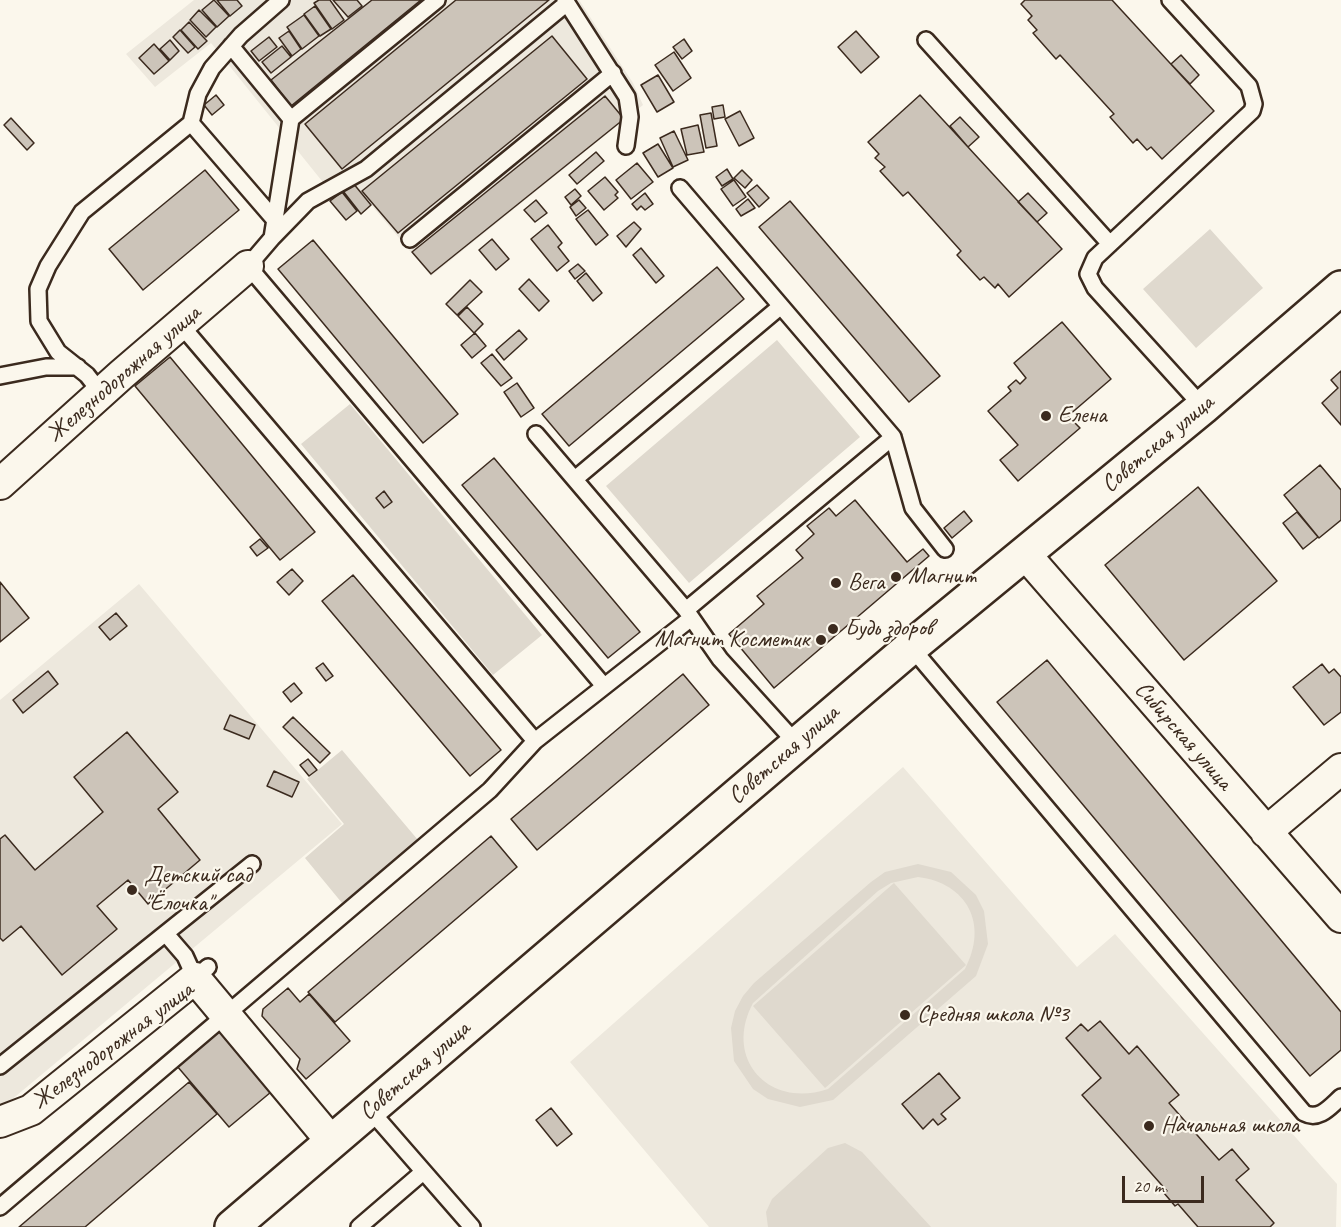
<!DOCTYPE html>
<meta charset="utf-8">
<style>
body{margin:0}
#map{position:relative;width:1341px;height:1227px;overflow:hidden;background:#fbf7ec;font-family:Caveat,sans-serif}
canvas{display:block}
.scale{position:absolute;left:1122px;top:1176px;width:82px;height:27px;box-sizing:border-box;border:3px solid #3b2a1e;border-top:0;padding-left:8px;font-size:18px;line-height:21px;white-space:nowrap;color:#3b2a1e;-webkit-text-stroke:4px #fbf7ec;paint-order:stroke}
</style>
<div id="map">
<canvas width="1341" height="1227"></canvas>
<div class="scale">20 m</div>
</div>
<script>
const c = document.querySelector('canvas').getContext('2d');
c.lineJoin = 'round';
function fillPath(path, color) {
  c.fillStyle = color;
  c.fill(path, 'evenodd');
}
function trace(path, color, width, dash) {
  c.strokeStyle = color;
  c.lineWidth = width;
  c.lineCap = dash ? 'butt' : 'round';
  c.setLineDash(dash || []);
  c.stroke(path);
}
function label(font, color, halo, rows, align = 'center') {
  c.font = font + ' Caveat,sans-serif';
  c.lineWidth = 4.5;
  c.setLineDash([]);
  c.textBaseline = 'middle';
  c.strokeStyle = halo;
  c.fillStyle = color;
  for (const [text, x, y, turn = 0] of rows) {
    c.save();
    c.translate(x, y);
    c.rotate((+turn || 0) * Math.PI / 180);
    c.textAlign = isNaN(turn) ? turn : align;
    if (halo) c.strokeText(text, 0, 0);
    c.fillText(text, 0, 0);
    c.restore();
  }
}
fillPath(new Path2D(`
 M194,0H579L633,83L643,105L431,276L352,182L334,196L211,43L155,87L126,54Z
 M139,584L342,824L10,1101L0,1104V700Z
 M903,767L1077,967L1115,934L1337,1184L1336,1227H709L570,1062Z`), '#ede8dd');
fillPath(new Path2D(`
 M1210,229L1263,288L1196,348L1143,289Z
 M777,340L860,437L689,583L606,486Z
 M350,404L542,635L493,675L301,444Z
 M342,750L418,840L342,903L305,858L344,824L307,779Z
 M918,864L951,872L976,895L984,911L988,944L976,976L833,1100L800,1107L768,1099L753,1089L734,1061L731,1028L735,1011L743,996L754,983L871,882L885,872ZM918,877C967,883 989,924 965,969L828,1089C769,1109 723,1059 753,1003L878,891L891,883Z
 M894,883L966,965L825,1088L753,1006Z
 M845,1143L862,1152L931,1227H768L766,1212L772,1199L828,1148Z`), '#dfd9ce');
const building = new Path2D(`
 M214,0L229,16L217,27L202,10Z
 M217,0H237L242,6L230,16Z
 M319,0H330L344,20L332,29L314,3Z
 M333,0H357L362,6L348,17Z
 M372,0H421L291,106L271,80Z
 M456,0H549L342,169L305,124Z
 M1025,0H1112L1214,111L1162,159L1151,147L1147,150L1137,139L1133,143L1110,117L1114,114L1060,55L1056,59L1033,33L1037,30L1028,20L1032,16L1021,4Z
 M315,6L331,29L320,36L304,14Z
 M199,10L216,27L206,37L190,20Z
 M304,15L319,36L302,49L287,27Z
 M189,22L207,41L198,49L181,30Z
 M180,30L195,47L188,53L173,37Z
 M289,31L301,49L292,56L279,38Z
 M856,31L879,57L861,73L838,47Z
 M552,36L587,79L398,233L362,191Z
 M269,37L277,47L259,61L251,51Z
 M684,39L692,51L682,59L673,47Z
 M170,40L179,51L170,60L160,49Z
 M154,44L169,61L154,74L139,58Z
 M282,46L291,57L271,73L262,62Z
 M674,52L691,78L673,91L655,65Z
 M1181,55L1199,75L1190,84L1171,64Z
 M658,75L674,102L657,112L641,85Z
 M216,95L224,105L212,115L204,105Z
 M920,95L1062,249L1009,297L998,284L995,288L984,277L980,280L957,255L961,251L908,192L903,196L880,171L885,167L875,158L879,154L868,142Z
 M605,96L624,119L431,274L412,252Z
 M723,105L725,117L714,119L712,107Z
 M740,111L754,138L739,146L725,119Z
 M711,113L717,146L706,148L700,115Z
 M960,117L979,137L968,147L950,126Z
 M11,118L34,143L27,150L4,125Z
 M698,125L704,152L687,155L681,129Z
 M674,131L688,160L673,167L660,138Z
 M658,144L673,168L658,177L643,153Z
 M596,152L604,161L577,184L569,175Z
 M637,163L653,182L631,199L616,180Z
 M727,169L733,179L722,186L716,177Z
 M205,170L239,210L143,290L109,249Z
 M742,170L752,180L745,188L734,178Z
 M605,177L618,192L615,195L618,198L604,210L588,191Z
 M734,180L746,197L733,206L721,189Z
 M353,183L371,205L361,214L343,191Z
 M757,185L769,198L759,207L747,193Z
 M575,189L581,196L571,205L565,197Z
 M342,192L357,211L346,220L330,201Z
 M645,193L653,204L645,210L641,206L637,210L632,204Z
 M1028,193L1047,213L1037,222L1018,202Z
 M748,199L755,208L741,216L736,209Z
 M536,200L547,213L535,222L524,210Z
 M579,200L586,208L576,216L570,207Z
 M790,201L940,376L909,402L759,227Z
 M588,210L608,235L596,245L576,219Z
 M634,222L641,229L626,247L617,236Z
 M548,225L562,243L558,247L569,261L557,271L531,239Z
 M492,239L509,259L496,270L479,250Z
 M313,240L458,414L423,443L278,269Z
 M641,248L664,276L656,283L633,255Z
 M578,264L585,271L575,279L569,271Z
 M717,267L744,299L569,446L542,414Z
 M586,273L602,293L593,301L577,281Z
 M529,279L549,301L539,311L519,289Z
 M470,280L482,292L457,315L446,304Z
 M467,307L483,324L474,333L458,316Z
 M1062,322L1111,379L1068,416L1080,428L1018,481L1000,460L1018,445L988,411L1011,391L1008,387L1016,380L1020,384L1026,378L1014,363Z
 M519,330L527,339L504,360L496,350Z
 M475,333L486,346L472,358L461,345Z
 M492,354L512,378L501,386L481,363Z
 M170,357L315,532L280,560L135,386Z
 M1341,371V425L1322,403L1338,388L1331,380Z
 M517,383L534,408L521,417L504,392Z
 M494,458L640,632L608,658L462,485Z
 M1320,465L1341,490V520L1319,538L1284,495Z
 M1198,487L1277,581L1184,660L1105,565Z
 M384,491L392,502L384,508L376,498Z
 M855,500L907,562L923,549L929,556L774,688L729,634L764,604L757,596L803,558L796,550L814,534L807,526L829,508L836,516Z
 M964,511L972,521L952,538L944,528Z
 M1297,512L1318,537L1303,549L1283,523Z
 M260,539L268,548L257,556L250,547Z
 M292,569L303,581L289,595L277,582Z
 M353,575L501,750L470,776L322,601Z
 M0,582L29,618L0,642Z
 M116,613L127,626L110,640L99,627Z
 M1047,660L1341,1012V1050L1310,1076L997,702Z
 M323,663L333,676L326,681L316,668Z
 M1322,664L1329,673L1334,669L1341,677V712L1324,725L1293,687Z
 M48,671L58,684L23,713L13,700Z
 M683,674L709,705L537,850L511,819Z
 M294,683L302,693L291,702L283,692Z
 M230,715L255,725L249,739L224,729Z
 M293,717L330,753L320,763L283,727Z
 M127,732L178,792L158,809L200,860L148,904L128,880L97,906L117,929L62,975L21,926L3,941L0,938V839L5,835L35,870L103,812L74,777Z
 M308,759L317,770L309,776L300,765Z
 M274,771L299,782L292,797L267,786Z
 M491,836L517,867L335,1022L308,992Z
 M288,988L300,1002L309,994L350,1041L306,1079L297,1069L300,1059L262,1016L263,1009Z
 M1100,1021L1129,1054L1137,1046L1179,1095L1169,1103L1219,1160L1232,1149L1249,1169L1236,1180L1274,1223L1270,1227H1198L1178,1204L1175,1206L1164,1193L1167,1191L1082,1095L1101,1078L1066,1038L1081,1024L1088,1031Z
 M218,1030L271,1092L229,1127L177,1066Z
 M939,1073L960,1098L941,1114L946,1119L938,1125L933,1119L923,1129L902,1104Z
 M189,1082L217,1114L85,1227H19Z
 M551,1108L572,1134L557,1146L536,1120Z`);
fillPath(building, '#ccc4b9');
trace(building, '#3b2a1e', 1.5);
const lane = new Path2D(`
 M437,0L291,119L272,238L248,266L604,686
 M565,0L627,97L630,117L626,146
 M1170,0L1249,86L1254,104L1252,111L1095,258L1088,274L1095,288L1203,407
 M926,40L1110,244
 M231,46L291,119
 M191,123L274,219
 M680,188L893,437L686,610L720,659L797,744
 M272,238L308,201L366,169L567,3
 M410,239L613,73
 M180,324L535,741
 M0,376L46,367H78
 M101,393L87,375L58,352L39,321L38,289L48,266L82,212L191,123L198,94L212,68L241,35L281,0
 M536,434L686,610
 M893,437L913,508L945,549
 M575,479L781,306
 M911,647L1304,1113C1319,1121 1330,1107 1341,1097
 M166,934L185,956L195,978L208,967
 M0,1066L252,864
 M370,1110L472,1227
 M0,1207L490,790L535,741L690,619
 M359,1227L423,1172`);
const street = new Path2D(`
 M0,484L121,375L248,266
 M1025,554L1341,917
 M1266,832L1341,769
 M0,1122L31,1110L195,978L332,1142`);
const secondary = new Path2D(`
 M232,1227L911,647L1203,407L1341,288`);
trace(lane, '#3b2a1e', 20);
trace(street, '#3b2a1e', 34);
trace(secondary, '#3b2a1e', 38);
trace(lane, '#fbf7ec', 15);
trace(street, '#fbf7ec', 30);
trace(secondary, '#fbf7ec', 33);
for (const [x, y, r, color] of [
 [1046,416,6,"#3b2a1e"],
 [896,577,6,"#3b2a1e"],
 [836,583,6,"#3b2a1e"],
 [833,629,6,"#3b2a1e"],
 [821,640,6,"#3b2a1e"],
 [132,890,6,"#3b2a1e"],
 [905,1015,6,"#3b2a1e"],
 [1149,1126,6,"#3b2a1e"]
]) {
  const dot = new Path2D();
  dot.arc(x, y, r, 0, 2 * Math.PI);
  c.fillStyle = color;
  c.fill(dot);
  trace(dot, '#fbf7ec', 2);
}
label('24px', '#3b2a1e', '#fbf7ec', [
 ["Железнодорожная улица",124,374,-41],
 ["Советская улица",1158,444,-40],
 ["Сибирская улица",1183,736,49],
 ["Советская улица",784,755,-41],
 ["Железнодорожная улица",113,1046,-37],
 ["Советская улица",415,1071,-41]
]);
label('24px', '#3b2a1e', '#fbf7ec', [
 ["Елена",1058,416],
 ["Магнит",908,577],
 ["Вега",848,583],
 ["Будь здоров",845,629],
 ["Магнит Косметик",809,640,"right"],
 ["Детский сад",144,876],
 ["\"Ёлочка\"",144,904],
 ["Средняя школа №3",917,1015],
 ["Начальная школа",1161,1126]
], 'left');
</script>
